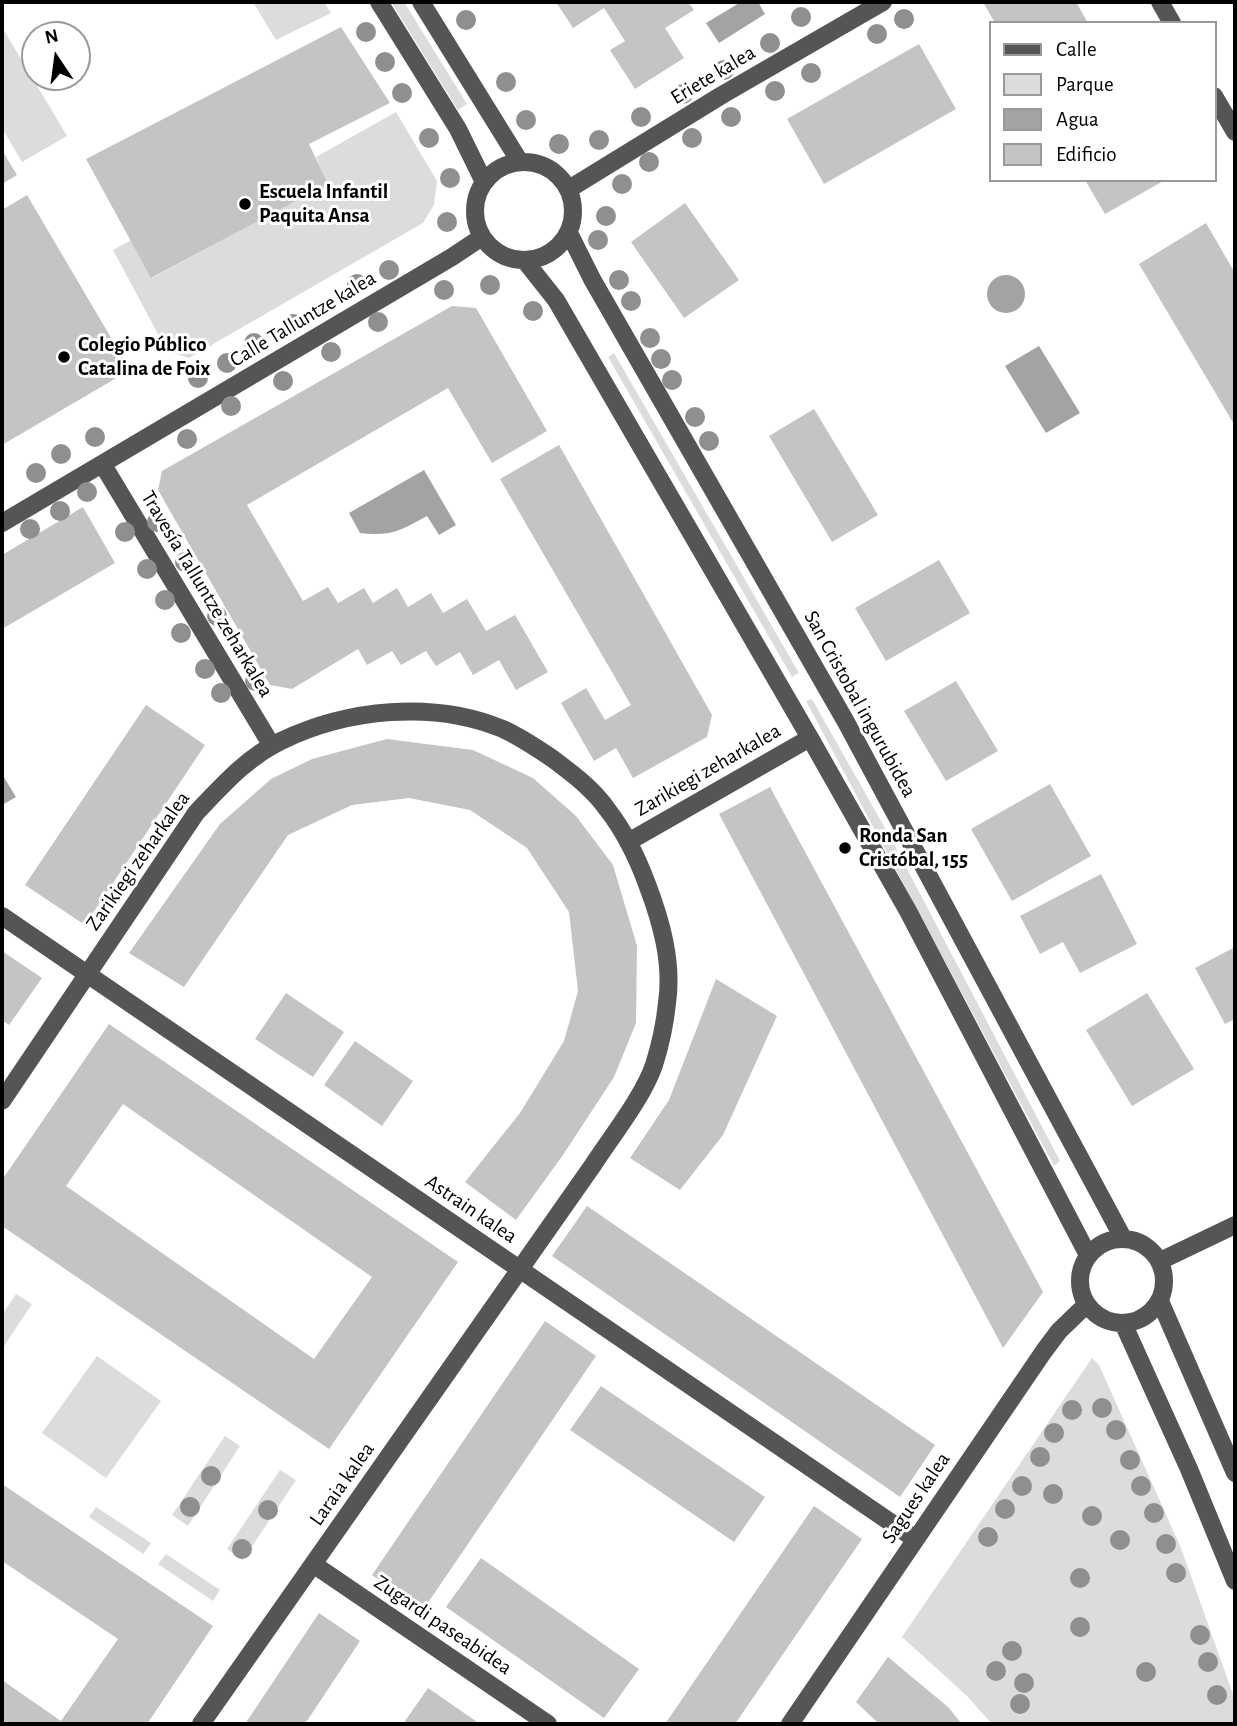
<!DOCTYPE html>
<meta charset="utf-8">
<style>
body{margin:0}
#map{position:relative;width:1237px;height:1726px;overflow:hidden;background:#fff;font-family:"Alegreya Sans",sans-serif}
canvas{display:block}
.frame{position:absolute;inset:0;border:4px solid #000;pointer-events:none}
.legend{position:absolute;left:989px;top:21px;width:228px;height:161px;box-sizing:border-box;background:#fff;border:2px solid #999;margin:0;padding:9px 12px;list-style:none;font-size:21px;color:#000}
.legend li{display:flex;align-items:center;gap:14px;height:35px}
.legend b{width:35px;border:2px solid #999}
.north{position:absolute;left:21px;top:21px;width:70px;height:70px;box-sizing:border-box;background:#fff;border:2px solid #999;border-radius:50%;rotate:347deg;font-size:19px;font-weight:700;line-height:28px;text-align:center;color:#000}
.north::after{content:'';display:block;margin:auto;width:24px;height:32px;background:#000;clip-path:polygon(50% 0,100% 100%,50% 72%,0 100%)}
</style>
<div id="map">
<canvas width="1237" height="1726"></canvas>
<div class="frame"></div>
<ul class="legend">
<li><b style="height:9px;background:#555"></b>Calle</li>
<li><b style="height:19px;background:#dcdcdc"></b>Parque</li>
<li><b style="height:19px;background:#a3a3a3"></b>Agua</li>
<li><b style="height:19px;background:#c4c4c4"></b>Edificio</li>
</ul>
<div class="north">N</div>
</div>
<script>
const c = document.querySelector('canvas').getContext('2d');
c.lineJoin = 'round';
function fillPath(path, color) {
  c.fillStyle = color;
  c.fill(path, 'evenodd');
}
function trace(path, color, width, dash) {
  c.strokeStyle = color;
  c.lineWidth = width;
  c.lineCap = dash ? 'butt' : 'round';
  c.setLineDash(dash || []);
  c.stroke(path);
}
function label(font, color, halo, rows, align = 'center') {
  c.font = font + ' "Alegreya Sans",sans-serif';
  c.lineWidth = 6;
  c.setLineDash([]);
  c.textBaseline = 'middle';
  c.strokeStyle = halo;
  c.fillStyle = color;
  for (const [text, x, y, turn = 0] of rows) {
    c.save();
    c.translate(x, y);
    c.rotate((+turn || 0) * Math.PI / 180);
    c.textAlign = isNaN(turn) ? turn : align;
    if (halo) c.strokeText(text, 0, 0);
    c.fillText(text, 0, 0);
    c.restore();
  }
}
fillPath(new Path2D(`
 M253,2H324L331,13L276,40Z
 M391,2H404L467,104L458,110Z
 M2,27L67,136L22,162L2,128Z
 M396,112L437,181L434,205L423,223L189,358L167,351L113,250L131,240L152,278L327,184L316,157Z
 M614,353L799,673L792,677L608,357Z
 M812,699L894,844L1060,1161L1054,1166L806,701Z
 M16,1294L32,1304L2,1349V1315Z
 M97,1356L161,1401L106,1478L42,1433Z
 M1092,1358L1099,1365L1181,1548L1235,1700V1724H992L967,1696L902,1637Z
 M225,1436L240,1446L188,1526L172,1515Z
 M280,1470L296,1480L243,1560L227,1549Z
 M96,1507L151,1543L143,1554L89,1517Z
 M166,1554L220,1590L213,1601L158,1564Z`), '#dcdcdc');
fillPath(new Path2D(`
 M741,2H758L765,14L719,43L706,23Z
 M987 294a19 19 0 1 1 38 0a19 19 0 1 1-38 0Z
 M1039,346L1080,413L1046,433L1005,366Z
 M424,470L456,525L439,535L427,516C402,530 390,537 360,533L349,513Z
 M2,774L16,797L2,805Z`), '#a3a3a3');
fillPath(new Path2D(`
 M556,2H688L694,10L665,28L684,58L635,89L610,50L625,41L604,8L573,28Z
 M983,2H1076L1088,23H995Z
 M341,27L390,103L309,144L328,184L151,278L86,159Z
 M919,44L956,109L824,184L787,119Z
 M2,150L17,175L2,184Z
 M1085,180H1165L1105,214Z
 M27,195L130,370L2,445V210Z
 M685,203L739,280L684,318L631,242Z
 M1206,223L1235,273V426L1139,264Z
 M452,306L476,308L547,431L492,463L448,388L247,505L303,601L328,587L338,603L364,588L373,603L397,588L408,607L431,593L443,613L467,599L486,631L515,615L548,672L516,690L499,660L473,675L460,652L436,666L426,651L401,665L392,651L367,665L358,649L292,689L270,685L158,490L162,471Z
 M814,409L878,515L832,542L769,436Z
 M559,445L712,715L707,737L633,778L616,748L594,761L561,703L586,688L605,720L631,705L500,479Z
 M83,507L115,563L2,629V555Z
 M939,560L970,613L886,661L855,608Z
 M956,681L998,751L946,781L904,711Z
 M146,705L205,745L85,925L25,885Z
 M387,739L473,750L533,778L576,816L613,865L637,946L636,1023L614,1077L563,1155L516,1220L465,1182L520,1113L564,1041L578,991L569,912L527,848L470,810L409,798L352,805L288,835L184,987L129,953L220,824L271,779L312,759Z
 M1050,784L1091,856L1012,901L971,829Z
 M770,787L1043,1292L1003,1348L719,814Z
 M1101,874L1137,944L1080,973L1063,942L1040,954L1020,916Z
 M1235,947V1019L1225,1024L1195,968Z
 M2,951L42,978L9,1025L2,1020Z
 M716,979L777,1016L723,1135L680,1190L630,1158L669,1100Z
 M286,993L344,1032L313,1077L255,1039Z
 M1147,993L1194,1069L1132,1106L1086,1030Z
 M109,1024L458,1262L329,1449L2,1226V1180ZM123,1104L372,1277L314,1359L66,1186Z
 M355,1041L413,1081L382,1126L324,1085Z
 M587,1206L935,1445L900,1497L552,1256Z
 M545,1321L596,1356L423,1610L372,1575Z
 M601,1386L765,1497L734,1542L570,1430Z
 M2,1484L213,1626L147,1724H2V1680L61,1721L118,1639L2,1561Z
 M814,1506L862,1539L735,1724H665Z
 M481,1558L639,1669L604,1718L446,1607Z
 M319,1613L360,1641L305,1724H245Z
 M888,1657L948,1707L962,1724H879L856,1702Z
 M428,1688L480,1724H403Z`), '#c4c4c4');
trace(new Path2D(`
 M379,2L458,129L484,182
 M421,2L520,162
 M1160,2L1172,23
 M1214,96L1235,132
 M475 211a49 49 0 1 1 98 0a49 49 0 1 1-98 0Z
 M569,189L722,95L883,2
 M569,233L592,279L846,722L1123,1238
 M525,261L556,300L810,738L908,911L1088,1255
 M103,465L272,746
 M2,523L452,257L482,237
 M628,842L810,738
 M2,916L915,1539
 M2,1101L196,813C221,787 247,757 281,741C347,709 433,700 503,729C520,737 537,748 553,759C573,774 593,789 607,809C625,832 637,857 647,884C661,921 673,962 667,1003C665,1023 660,1046 654,1065C643,1097 612,1136 593,1165L201,1724
 M1080 1281a42 42 0 1 1 84 0a42 42 0 1 1-84 0Z
 M1160,1261L1235,1225
 M1160,1301L1235,1473
 M1123,1323L1189,1469L1235,1581
 M313,1564L548,1724
 M790,1724L1044,1351L1059,1331L1087,1304`), '#555', 18);
c.fillStyle = '#8f8f8f';
for (const [x, y] of [
 [801,17],
 [904,19],
 [466,20],
 [366,32],
 [877,34],
 [770,43],
 [385,62],
 [724,70],
 [811,73],
 [506,82],
 [775,91],
 [402,93],
 [683,94],
 [641,117],
 [731,117],
 [526,120],
 [429,138],
 [692,138],
 [599,140],
 [559,144],
 [649,162],
 [450,178],
 [622,184],
 [606,216],
 [447,222],
 [598,240],
 [389,270],
 [619,280],
 [357,284],
 [490,285],
 [444,290],
 [631,301],
 [533,311],
 [378,322],
 [293,324],
 [650,338],
 [254,343],
 [331,352],
 [661,359],
 [227,363],
 [198,378],
 [672,380],
 [283,381],
 [231,406],
 [695,417],
 [95,437],
 [187,439],
 [709,441],
 [61,454],
 [36,473],
 [87,492],
 [60,511],
 [157,522],
 [30,529],
 [125,532],
 [185,562],
 [147,569],
 [165,600],
 [217,616],
 [181,633],
 [205,669],
 [255,681],
 [221,693],
 [1102,1408],
 [1072,1410],
 [1116,1430],
 [1054,1433],
 [1040,1457],
 [1130,1460],
 [211,1476],
 [1022,1486],
 [1141,1486],
 [1053,1494],
 [190,1507],
 [1005,1509],
 [268,1510],
 [1154,1513],
 [1092,1516],
 [988,1537],
 [1120,1540],
 [1166,1544],
 [242,1549],
 [1176,1573],
 [1080,1578],
 [1080,1627],
 [1200,1635],
 [1012,1651],
 [1208,1662],
 [996,1671],
 [1146,1672],
 [1024,1683],
 [1217,1695],
 [1020,1704]
]) {
  c.beginPath();
  c.arc(x, y, 10, 0, 2 * Math.PI);
  c.fill();
}
for (const [x, y, r, color] of [
 [245,204,7,"#000"],
 [64,357,7,"#000"],
 [845,848,7,"#000"]
]) {
  const dot = new Path2D();
  dot.arc(x, y, r, 0, 2 * Math.PI);
  c.fillStyle = color;
  c.fill(dot);
  trace(dot, '#fff', 2.5);
}
label('21px', '#000', '#fff', [
 ["Eriete kalea",713,75,-31],
 ["Calle Talluntze kalea",303,319,-31],
 ["Travesía Talluntze zeharkalea",207,594,59],
 ["San Cristobal ingurubidea",860,704,61],
 ["Zarikiegi zeharkalea",708,770,-30],
 ["Zarikiegi zeharkalea",138,861,-55],
 ["Astrain kalea",471,1209,34],
 ["Laraia kalea",342,1484,-55],
 ["Sagues kalea",916,1498,-56],
 ["Zugardi paseabidea",443,1625,34]
]);
label('bold 21px', '#000', '#fff', [
 ["Escuela Infantil",259,192],
 ["Paquita Ansa",259,216],
 ["Colegio Público",78,345],
 ["Catalina de Foix",78,369],
 ["Ronda San",859,836],
 ["Cristóbal, 155",859,860]
], 'left');
</script>
